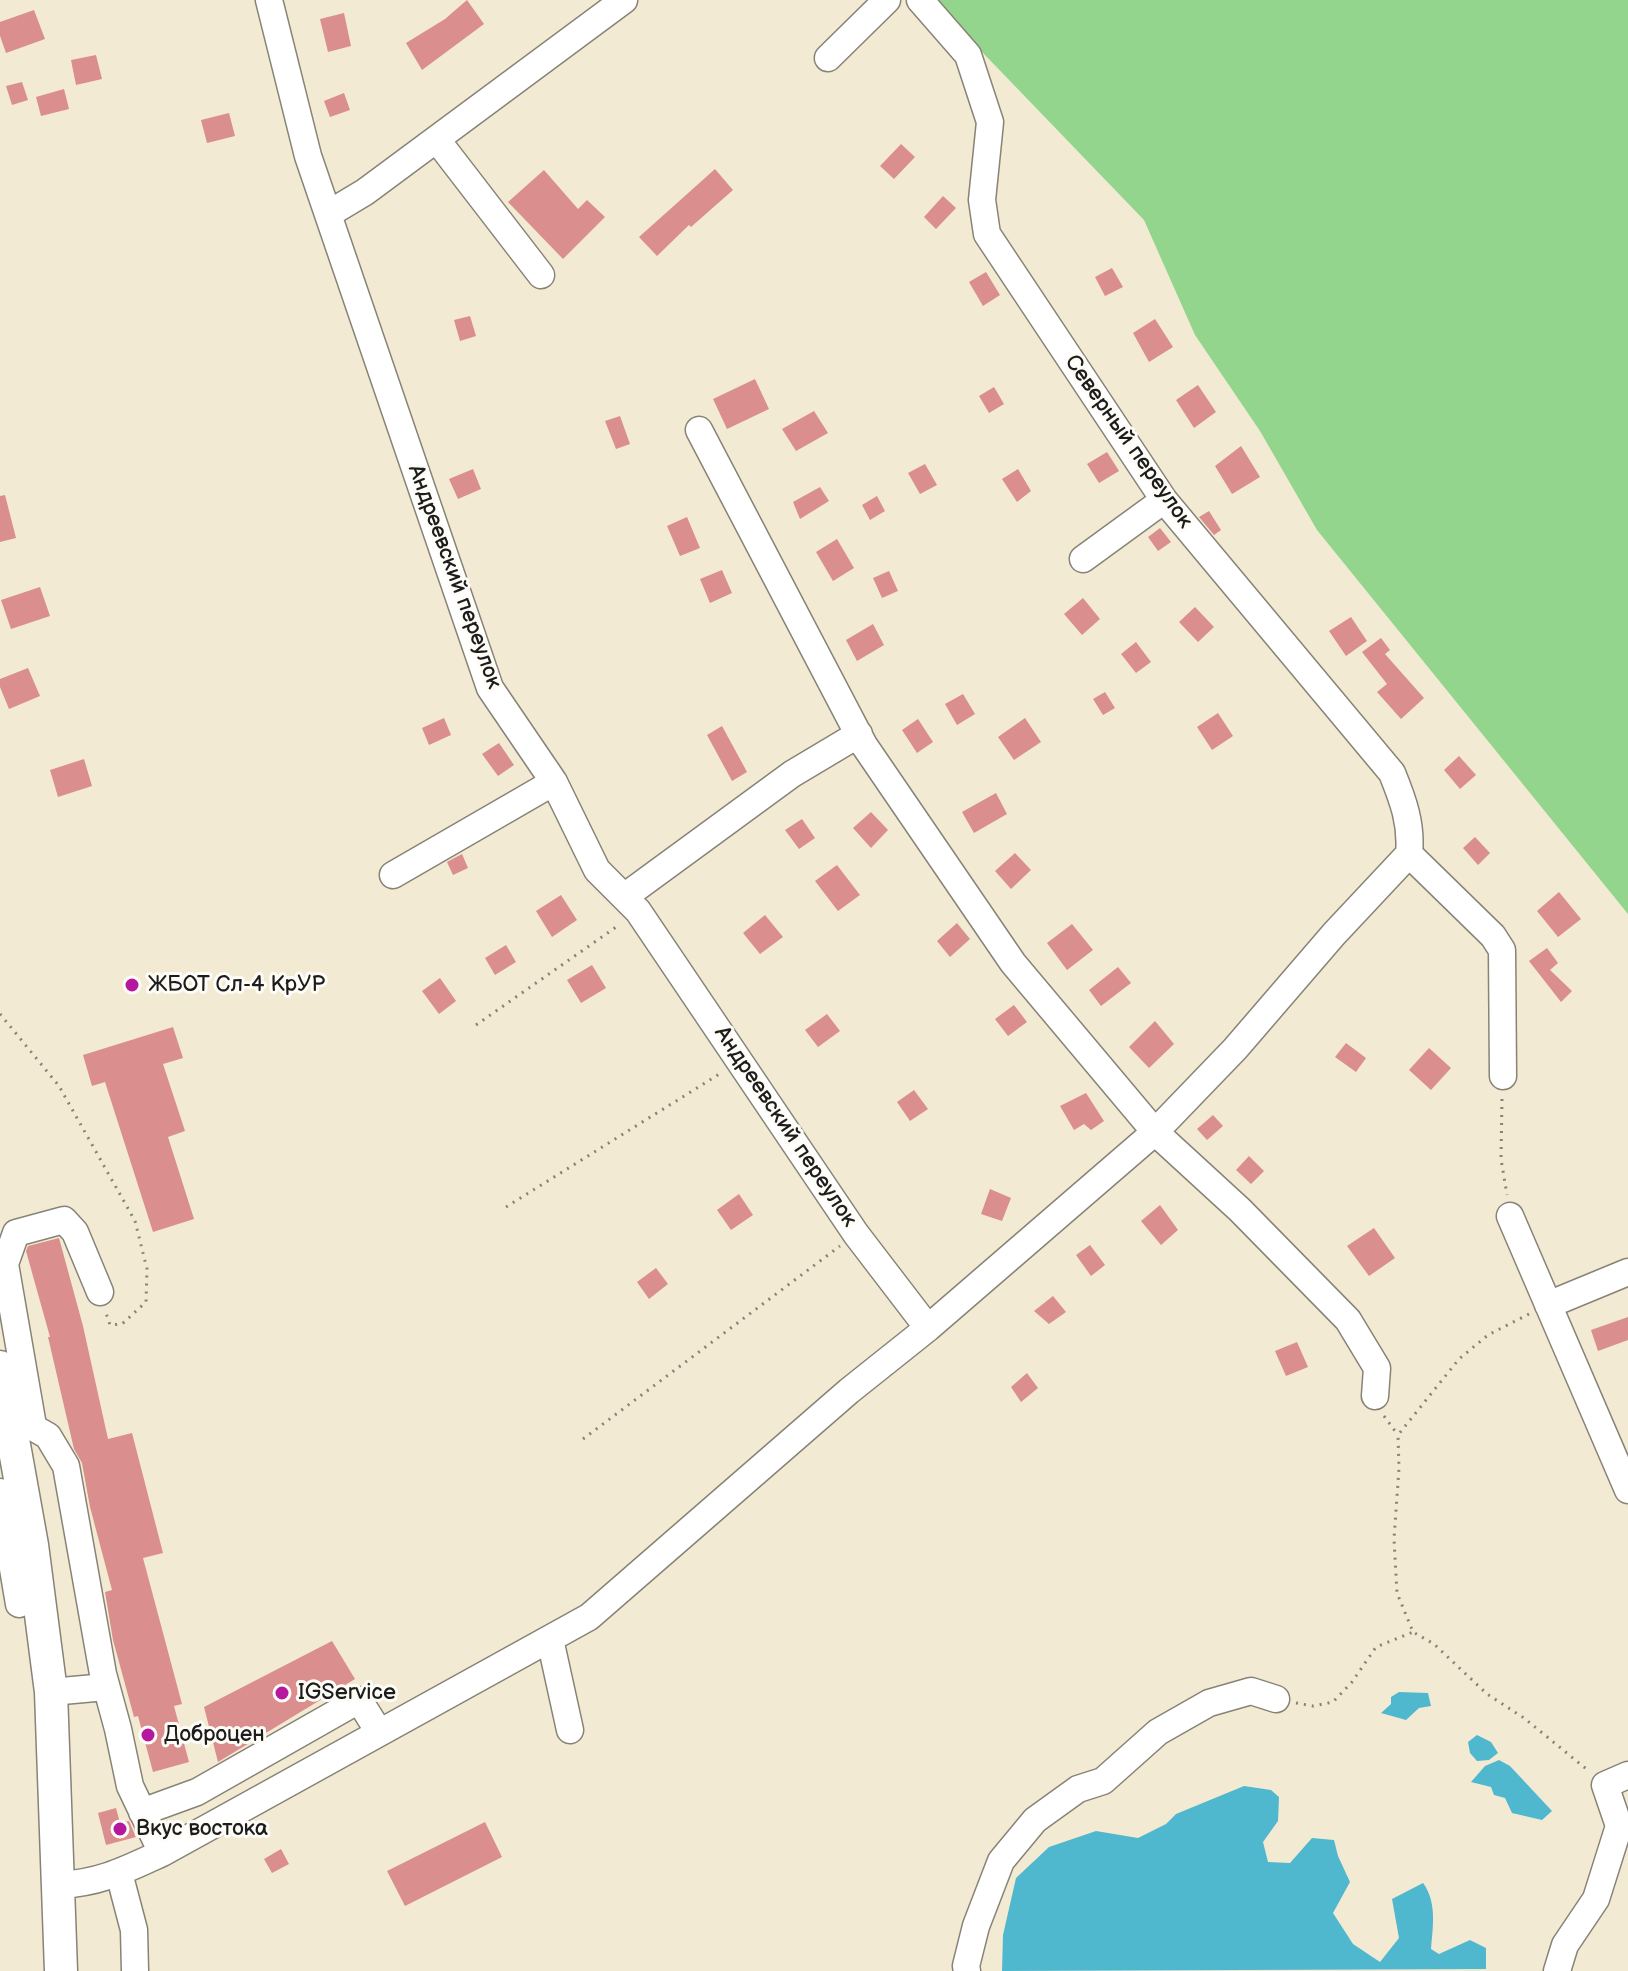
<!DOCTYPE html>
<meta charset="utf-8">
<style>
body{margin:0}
canvas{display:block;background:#f2ead2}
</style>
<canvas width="1628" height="1971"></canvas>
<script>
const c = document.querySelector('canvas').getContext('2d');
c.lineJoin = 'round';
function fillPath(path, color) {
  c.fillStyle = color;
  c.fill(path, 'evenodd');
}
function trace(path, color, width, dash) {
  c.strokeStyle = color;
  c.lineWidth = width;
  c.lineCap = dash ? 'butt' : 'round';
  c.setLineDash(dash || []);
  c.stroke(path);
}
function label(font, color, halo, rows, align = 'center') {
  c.font = font + ' "Balsamiq Sans",sans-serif';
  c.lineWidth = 6;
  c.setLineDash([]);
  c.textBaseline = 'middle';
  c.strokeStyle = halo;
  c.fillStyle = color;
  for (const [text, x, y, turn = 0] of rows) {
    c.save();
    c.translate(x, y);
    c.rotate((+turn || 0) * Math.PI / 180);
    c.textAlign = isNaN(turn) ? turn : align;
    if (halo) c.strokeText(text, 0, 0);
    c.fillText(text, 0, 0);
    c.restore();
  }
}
fillPath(new Path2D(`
 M932,0H1628V914L1317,530L1260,431L1195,335L1144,220Z`), '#93d58d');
fillPath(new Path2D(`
 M1399,1692L1428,1693L1431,1706L1419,1708L1406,1720L1381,1713L1391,1704V1697Z
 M1477,1735L1491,1742L1498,1753L1489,1760L1477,1761L1470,1753L1468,1742Z
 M1499,1760L1510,1766L1552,1811L1542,1820L1512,1813L1505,1798L1494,1795L1491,1787L1471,1782L1485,1766Z
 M1244,1786L1271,1790L1279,1797L1278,1821L1263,1842L1268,1862L1290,1863L1312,1838L1334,1840L1338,1856L1350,1882L1333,1913L1353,1944L1380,1962L1399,1938L1392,1899L1423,1883C1437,1902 1433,1926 1431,1949L1439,1954L1470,1940L1486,1948V1969L1002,1971L1003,1935L1016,1878L1049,1847L1096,1831L1138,1838L1166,1824L1176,1814Z`), '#50b8ce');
fillPath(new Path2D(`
 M467,0L484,24L422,70L406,43L445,19Z
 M34,10L45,39L6,53L0,36V22Z
 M344,13L351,46L328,52L320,19Z
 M96,55L102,79L76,85L71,60Z
 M22,82L28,100L12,105L6,86Z
 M64,89L69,109L41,116L36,97Z
 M344,93L350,110L330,117L324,101Z
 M229,113L235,136L207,143L201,120Z
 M901,144L915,157L894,179L880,166Z
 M715,169L733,190L691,227L689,225L657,256L639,237Z
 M544,170L578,209L587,200L605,217L563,259L508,202Z
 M943,196L956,208L936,229L924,217Z
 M1112,268L1123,287L1105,296L1095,277Z
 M986,272L1000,295L983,306L969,282Z
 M470,316L476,336L460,341L454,320Z
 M1155,319L1173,347L1149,362L1133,333Z
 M755,379L769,409L727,429L713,399Z
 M1198,385L1216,412L1194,428L1176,400Z
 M994,387L1004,404L989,413L979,396Z
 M814,411L828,433L796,451L782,429Z
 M620,416L630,444L616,449L605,421Z
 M1241,446L1260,477L1232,494L1215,466Z
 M1107,452L1119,471L1099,483L1087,464Z
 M925,464L937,485L920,494L908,473Z
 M473,469L481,489L458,499L449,479Z
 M1018,469L1031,491L1017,502L1002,479Z
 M820,487L829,501L800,519L793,502Z
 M5,495L16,538L0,542V496Z
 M877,496L885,511L870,520L862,505Z
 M1209,511L1221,530L1214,535L1199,517Z
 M687,517L700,548L680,556L667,526Z
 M1160,528L1171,542L1158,551L1148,537Z
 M837,539L854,568L833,581L816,552Z
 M722,570L732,593L710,603L700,579Z
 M889,571L898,591L882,598L873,578Z
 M40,587L50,616L11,629L1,600Z
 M1083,598L1100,619L1082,635L1064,614Z
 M1195,607L1214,627L1198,642L1179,622Z
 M1351,617L1367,641L1346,656L1329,631Z
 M873,624L884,645L857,661L846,640Z
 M1381,638L1390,650L1385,654L1424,698L1401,719L1377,692L1387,684L1362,652Z
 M1136,642L1151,662L1136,673L1121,654Z
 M28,668L40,696L9,709L0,687V679Z
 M1105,692L1115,708L1103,715L1093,699Z
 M963,694L975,714L957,725L945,704Z
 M1218,713L1233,736L1212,750L1197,727Z
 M444,718L451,735L429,745L422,728Z
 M1025,718L1041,742L1014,760L998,737Z
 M918,719L933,742L917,753L902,730Z
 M722,726L747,772L732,781L707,735Z
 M499,743L514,765L498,776L482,754Z
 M1459,756L1476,775L1460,789L1444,770Z
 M84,759L92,786L58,797L50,770Z
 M996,793L1007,814L974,833L962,812Z
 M871,812L888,830L871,848L853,828Z
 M802,819L815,838L799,849L785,830Z
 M1475,837L1490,853L1478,865L1463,848Z
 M1015,853L1031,870L1011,889L995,871Z
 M462,854L468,868L453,875L447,862Z
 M837,865L860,895L838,911L815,881Z
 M1559,892L1581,919L1558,937L1537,911Z
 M561,895L577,920L552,937L536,911Z
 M765,915L783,937L760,954L743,933Z
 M957,923L970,939L950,957L937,941Z
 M1072,924L1093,950L1067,970L1047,943Z
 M506,945L516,962L495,975L485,958Z
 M1547,948L1558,963L1550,970L1572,991L1561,1002L1529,961Z
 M592,965L606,988L581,1003L567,980Z
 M1118,967L1131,983L1101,1006L1089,990Z
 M440,978L456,1001L439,1014L422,991Z
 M1014,1005L1027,1022L1008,1036L995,1019Z
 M827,1014L840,1031L818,1047L805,1030Z
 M1155,1021L1174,1044L1149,1068L1129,1047Z
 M173,1027L183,1058L163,1064L185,1131L168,1137L194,1219L153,1232L105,1082L92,1086L83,1055Z
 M1346,1043L1366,1058L1356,1072L1335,1057Z
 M1429,1048L1451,1068L1431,1090L1409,1070Z
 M914,1090L928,1109L910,1121L897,1102Z
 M1086,1093L1104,1121L1091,1130L1084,1124L1074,1130L1060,1106Z
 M1213,1115L1223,1126L1207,1140L1197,1129Z
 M1249,1156L1264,1171L1251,1184L1236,1170Z
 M990,1189L1011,1198L1002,1221L981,1214Z
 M739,1194L753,1215L731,1230L717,1210Z
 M1160,1205L1178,1230L1161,1245L1141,1221Z
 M1374,1228L1395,1258L1369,1276L1347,1246Z
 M59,1238L83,1326L108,1439L132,1433L163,1553L143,1558L182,1704L174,1706L189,1762L153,1772L138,1716L134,1717L113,1640L105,1592L112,1590L90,1507L82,1463L74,1449L48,1337H50L26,1251L28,1246Z
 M1090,1245L1105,1265L1091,1276L1076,1255Z
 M656,1268L668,1284L649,1299L637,1282Z
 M1053,1296L1066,1312L1049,1324L1034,1311Z
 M1628,1317V1340L1598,1351L1591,1330Z
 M1297,1342L1308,1367L1286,1376L1275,1351Z
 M1027,1373L1038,1388L1021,1402L1011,1387Z
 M332,1641L355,1679L218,1762L204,1707Z
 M116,1808L120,1823L129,1821L136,1837L106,1845L98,1813Z
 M485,1822L502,1857L405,1906L387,1871Z
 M281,1849L289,1864L272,1873L264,1859Z`), '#da8e8d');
const minor = new Path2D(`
 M269,0L308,156L490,688L554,782L597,870L638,911L856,1234L928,1328
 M920,0L968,55L990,122L982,200L987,234L1164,500L1392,773C1403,800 1412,824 1409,854
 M828,58L887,0
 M437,140L541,275
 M330,213L365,192L624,0
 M699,430L864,745L1013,963L1155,1132L1240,1210L1348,1320L1377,1368L1375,1396
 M1083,559L1164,500
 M1409,854L1493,936L1502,950L1503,1076
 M393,875L554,782
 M624,897L792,774L859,734
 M1510,1216L1628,1490
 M1548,1305L1628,1272
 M4,1392L34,1428L48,1436L66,1466L103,1674L118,1729L130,1786L162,1853
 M33,1426L5,1264L16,1233L64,1220L75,1232L100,1292
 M0,1492L19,1604
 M550,1639L570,1730
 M51,1692L106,1687
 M142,1812L197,1792L359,1700L379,1732
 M119,1873L134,1930L135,1971
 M59,1885C100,1883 125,1870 162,1853L589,1617L849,1391L928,1328L1155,1132L1235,1049L1334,934L1409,854
 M967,1971L966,1966L976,1926L1001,1861L1035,1820L1078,1789L1103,1781L1158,1732L1209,1703L1251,1691L1276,1699
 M1557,1971L1565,1945L1596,1899L1619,1826L1605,1785L1628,1775`);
const major = new Path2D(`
 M0,1367L32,1545L51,1692L61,1971`);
trace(minor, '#878377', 29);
trace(major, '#878377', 35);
trace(new Path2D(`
 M0,1014L59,1086L135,1221L147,1269L146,1302L122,1324L110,1325L106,1313
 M476,1025L619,925
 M1502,1099L1501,1159L1507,1195
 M506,1207L721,1073
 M1529,1314L1488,1335L1459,1359L1398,1435L1399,1468L1394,1539L1397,1593L1413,1632L1434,1644L1487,1694L1524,1718L1590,1772
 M1384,1416L1398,1435
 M583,1439L840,1246
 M1296,1703L1313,1706L1333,1702L1352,1682L1376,1647L1413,1632`), '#878377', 3, [2, 6]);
trace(minor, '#fff', 26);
trace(major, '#fff', 32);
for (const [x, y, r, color] of [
 [132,985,8,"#b5179e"],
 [282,1693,8,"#b5179e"],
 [148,1735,8,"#b5179e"],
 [120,1829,8,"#b5179e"]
]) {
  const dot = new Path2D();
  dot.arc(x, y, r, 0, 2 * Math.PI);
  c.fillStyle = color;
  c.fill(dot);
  trace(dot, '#fdfcf7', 3);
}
label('22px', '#1c1c1c', '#fdfcf7', [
 ["Северный переулок",1128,442,55],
 ["Андреевский переулок",454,577,70],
 ["Андреевский переулок",785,1127,56]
]);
label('22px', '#1c1c1c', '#fdfcf7', [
 ["ЖБОТ Сл-4 КрУР",148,985],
 ["IGService",298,1693],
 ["Доброцен",164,1735],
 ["Вкус востока",136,1829]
], 'left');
</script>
